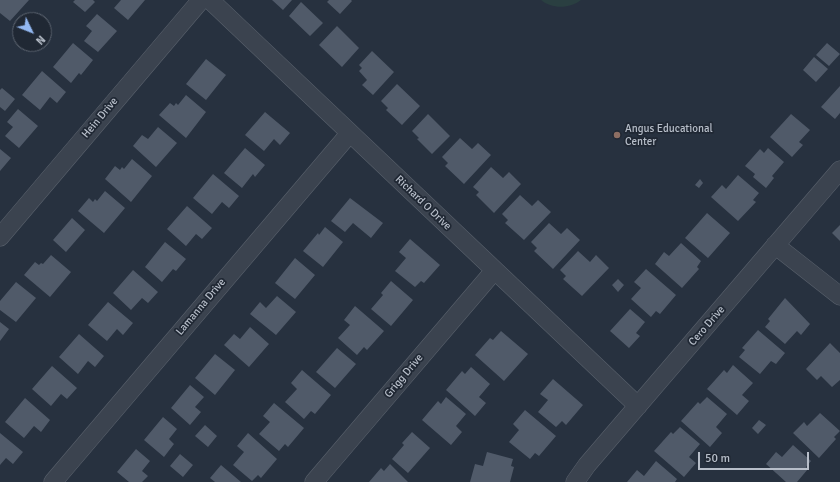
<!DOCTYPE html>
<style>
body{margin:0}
#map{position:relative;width:840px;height:482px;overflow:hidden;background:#27313f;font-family:Signika,sans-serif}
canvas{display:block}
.north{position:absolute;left:12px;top:12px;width:40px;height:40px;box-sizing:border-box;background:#202834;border:1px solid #5c6470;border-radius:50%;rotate:133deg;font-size:11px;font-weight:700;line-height:16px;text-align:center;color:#b7bec9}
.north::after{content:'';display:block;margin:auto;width:14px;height:18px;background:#93b8f2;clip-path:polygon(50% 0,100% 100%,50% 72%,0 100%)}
.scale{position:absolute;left:698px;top:452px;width:111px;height:18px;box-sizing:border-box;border:2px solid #b7bec9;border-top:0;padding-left:5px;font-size:12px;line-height:14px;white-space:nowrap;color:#b7bec9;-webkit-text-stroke:3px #202834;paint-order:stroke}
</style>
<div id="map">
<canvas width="840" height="482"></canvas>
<div class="north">N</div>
<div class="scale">50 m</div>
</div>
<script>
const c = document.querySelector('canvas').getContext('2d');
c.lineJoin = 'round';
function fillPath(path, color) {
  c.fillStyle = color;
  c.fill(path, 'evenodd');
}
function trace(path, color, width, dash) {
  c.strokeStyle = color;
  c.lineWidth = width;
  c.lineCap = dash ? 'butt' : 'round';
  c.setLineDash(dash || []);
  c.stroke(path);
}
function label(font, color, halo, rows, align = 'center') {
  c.font = font + ' Signika,sans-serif';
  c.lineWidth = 3.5;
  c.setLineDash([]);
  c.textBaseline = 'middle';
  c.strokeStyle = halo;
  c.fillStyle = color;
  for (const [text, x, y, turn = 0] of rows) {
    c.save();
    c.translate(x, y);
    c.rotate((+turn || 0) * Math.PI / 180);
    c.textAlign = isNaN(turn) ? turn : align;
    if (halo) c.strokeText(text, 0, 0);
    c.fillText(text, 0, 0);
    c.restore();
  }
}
fillPath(new Path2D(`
 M541,0H581C570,9 551,9 541,0Z`), '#2a3f41');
fillPath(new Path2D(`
 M0,0H29L10,21L0,13Z
 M75,0H93L95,2L85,12L73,2Z
 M121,0H145L128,20L114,8Z
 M272,0H292L283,10Z
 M329,0H351L352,1L340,14L327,2Z
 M301,2L323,23L310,36L289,16Z
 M97,14L117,31L98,52L84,41L92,31L86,26Z
 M337,26L359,48L342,67L319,45Z
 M73,43L93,60L81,75L79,73L71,83L53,67Z
 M827,43L840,54L829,66L816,55Z
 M372,51L394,72L373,95L362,85L367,80L359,71L362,68L359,65Z
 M814,57L828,69L816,82L803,70Z
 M206,59L226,75L206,100L186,84Z
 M42,71L66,92L57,103L50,97L40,110L22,95Z
 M397,84L420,106L402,125L386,110L388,108L381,101Z
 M840,86V113L835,119L821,107Z
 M2,88L15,99L5,111L0,107V90Z
 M186,95L206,112L186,138L159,115L170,103L174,106L176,103L178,105Z
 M18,109L38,126L19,148L5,136L13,127L7,122Z
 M265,112L290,133L280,145L274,139L264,151L245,135Z
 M428,114L450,136L432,154L417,139L419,138L412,131Z
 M791,114L810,130L799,142L803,145L792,157L770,137Z
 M158,127L177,143L156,167L133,146L142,135L148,139Z
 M460,138L472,149L478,143L491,155L464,184L445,166L448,163L442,157Z
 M245,148L265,165L255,177L253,174L242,188L224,173Z
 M768,148L784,162L772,176L774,178L766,188L753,177L755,174L745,166L760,149L764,153Z
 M0,149L11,158L0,171Z
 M132,159L152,176L131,202L105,179L115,166L120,170L122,167L124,169Z
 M491,167L503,178L509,172L521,184L494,213L476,195L479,192L473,187Z
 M213,174L239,196L229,208L222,202L212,214L193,198Z
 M738,175L759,193L753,200L756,202L738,221L711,197L722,185L726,189Z
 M700,179L703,183L699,188L695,185Z
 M105,191L125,208L104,233L78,211L89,198L93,202L95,199L97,201Z
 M520,195L532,206L538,200L551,212L524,240L505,223L508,220L502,214Z
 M350,198L383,223L371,238L353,223L345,232L331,221Z
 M187,206L212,228L202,239L196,234L186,246L167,229Z
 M707,213L730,233L708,258L685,238Z
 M72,218L85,230L66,252L53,240Z
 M549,223L561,234L567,228L580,240L553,269L534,251L537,248L531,242Z
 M840,225V241L832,233Z
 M325,227L343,242L323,267L303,251L318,233L319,235Z
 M410,239L440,265L424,283L421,281L415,287L395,271L406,258L399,252Z
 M165,242L186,259L176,271L173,269L162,282L145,267Z
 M681,243L701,261L697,267L699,269L682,288L655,264L664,252L669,256Z
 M578,251L590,262L596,255L609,268L582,296L563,279L566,276L560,270Z
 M51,255L71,272L50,297L24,275L35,262L39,265L41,263L43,264Z
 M295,258L315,275L295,299L275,283Z
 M646,269L676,295L660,314L656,311L651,317L631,299L641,288L634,282Z
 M133,270L158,292L148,303L142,298L131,310L113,293Z
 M618,279L624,285L618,292L612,285Z
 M391,281L413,300L391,326L371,309L383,295L381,293Z
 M16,282L36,298L16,322L0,310V301Z
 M277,296L296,312L276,335L250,314L260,302L266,308Z
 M785,298L810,324L801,335L797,331L785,344L765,327L770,321L768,319Z
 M108,302L133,323L123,335L117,329L107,341L88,325Z
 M355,306L384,331L367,350L364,347L357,355L338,338L350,325L344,320Z
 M630,309L645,322L636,333L640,336L629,348L610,331Z
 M0,322L9,329L0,341Z
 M250,327L269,344L249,367L224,345L234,334L240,339Z
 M758,330L785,353L776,364L771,361L760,374L739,357L745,350L742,348Z
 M501,331L528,354L504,381L475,355L490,338L493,340Z
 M79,334L104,356L95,367L88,361L78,374L59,357Z
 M830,343L840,353V380L832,387L821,376L817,380L806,369Z
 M337,348L356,364L335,388L316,372Z
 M215,354L235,370L215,395L195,378Z
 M733,365L753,383L742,395L749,401L737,415L707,389L724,370L727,373Z
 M52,366L77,388L67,399L61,394L51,406L32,389Z
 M471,367L490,384L479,397L486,403L475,416L446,390L462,371L465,374Z
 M302,370L331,395L315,414L311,411L304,419L285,402L297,389L291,383Z
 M553,379L583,405L566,425L562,421L556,427L538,412L548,400L540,394Z
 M190,385L204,397L195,407L201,412L190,425L171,408Z
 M446,397L466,414L456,426L462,432L451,445L422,420L438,401L441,404Z
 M707,397L727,414L716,427L722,433L710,447L681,421L698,402L700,404Z
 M25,398L50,420L41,432L34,426L24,438L5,422Z
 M274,403L304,428L288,447L285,444L279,451L259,434L270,422L263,416Z
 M525,410L556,436L539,456L535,453L530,459L509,442L519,430L513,424Z
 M820,413L840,431L834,437L836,439L819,458L793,433L804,422L807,426Z
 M163,417L177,429L169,439L174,444L164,457L144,440Z
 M759,420L766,425L758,434L752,428Z
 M205,425L217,436L208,447L195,436Z
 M680,427L700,444L689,457L696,463L684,477L654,451L671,432L673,434Z
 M412,432L430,448L408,473L392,459L404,445L402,443Z
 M0,433L23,452L13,464L6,458L0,465Z
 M248,433L277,459L261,478L258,475L252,481L233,465L244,452L237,446Z
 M793,445L811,461L806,467L808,469L797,482H786L766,464L776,452L782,457Z
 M136,449L150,461L142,471L148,476L142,482H129L117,472Z
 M487,452L513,459L511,466L514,467L510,482H470L475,464L483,466Z
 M180,454L193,465L183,477L170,466Z
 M656,461L677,479L675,482H627L637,470L644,476Z
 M390,464L408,482H369L381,468L384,471Z
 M221,465L241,482H215L210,478Z`), '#505a69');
const minor = new Path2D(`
 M210,0L638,406
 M0,237L201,0
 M775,245L840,296
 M53,482L350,133
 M314,482L494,271
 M575,482L587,465L840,170`);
trace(minor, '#59616c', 19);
trace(minor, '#3b434f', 18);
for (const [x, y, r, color] of [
 [617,135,4,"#8d6e63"]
]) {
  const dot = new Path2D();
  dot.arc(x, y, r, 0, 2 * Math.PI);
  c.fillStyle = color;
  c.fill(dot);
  trace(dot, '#202834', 1.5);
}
label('11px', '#b7bec9', '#202834', [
 ["Hein Drive",100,118,-50],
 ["Richard O Drive",423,203,44],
 ["Lamanna Drive",201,307,-50],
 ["Cero Drive",707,326,-49],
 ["Grigg Drive",404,376,-50]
]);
label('11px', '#b7bec9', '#202834', [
 ["Angus Educational",625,129],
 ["Center",625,142]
], 'left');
</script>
